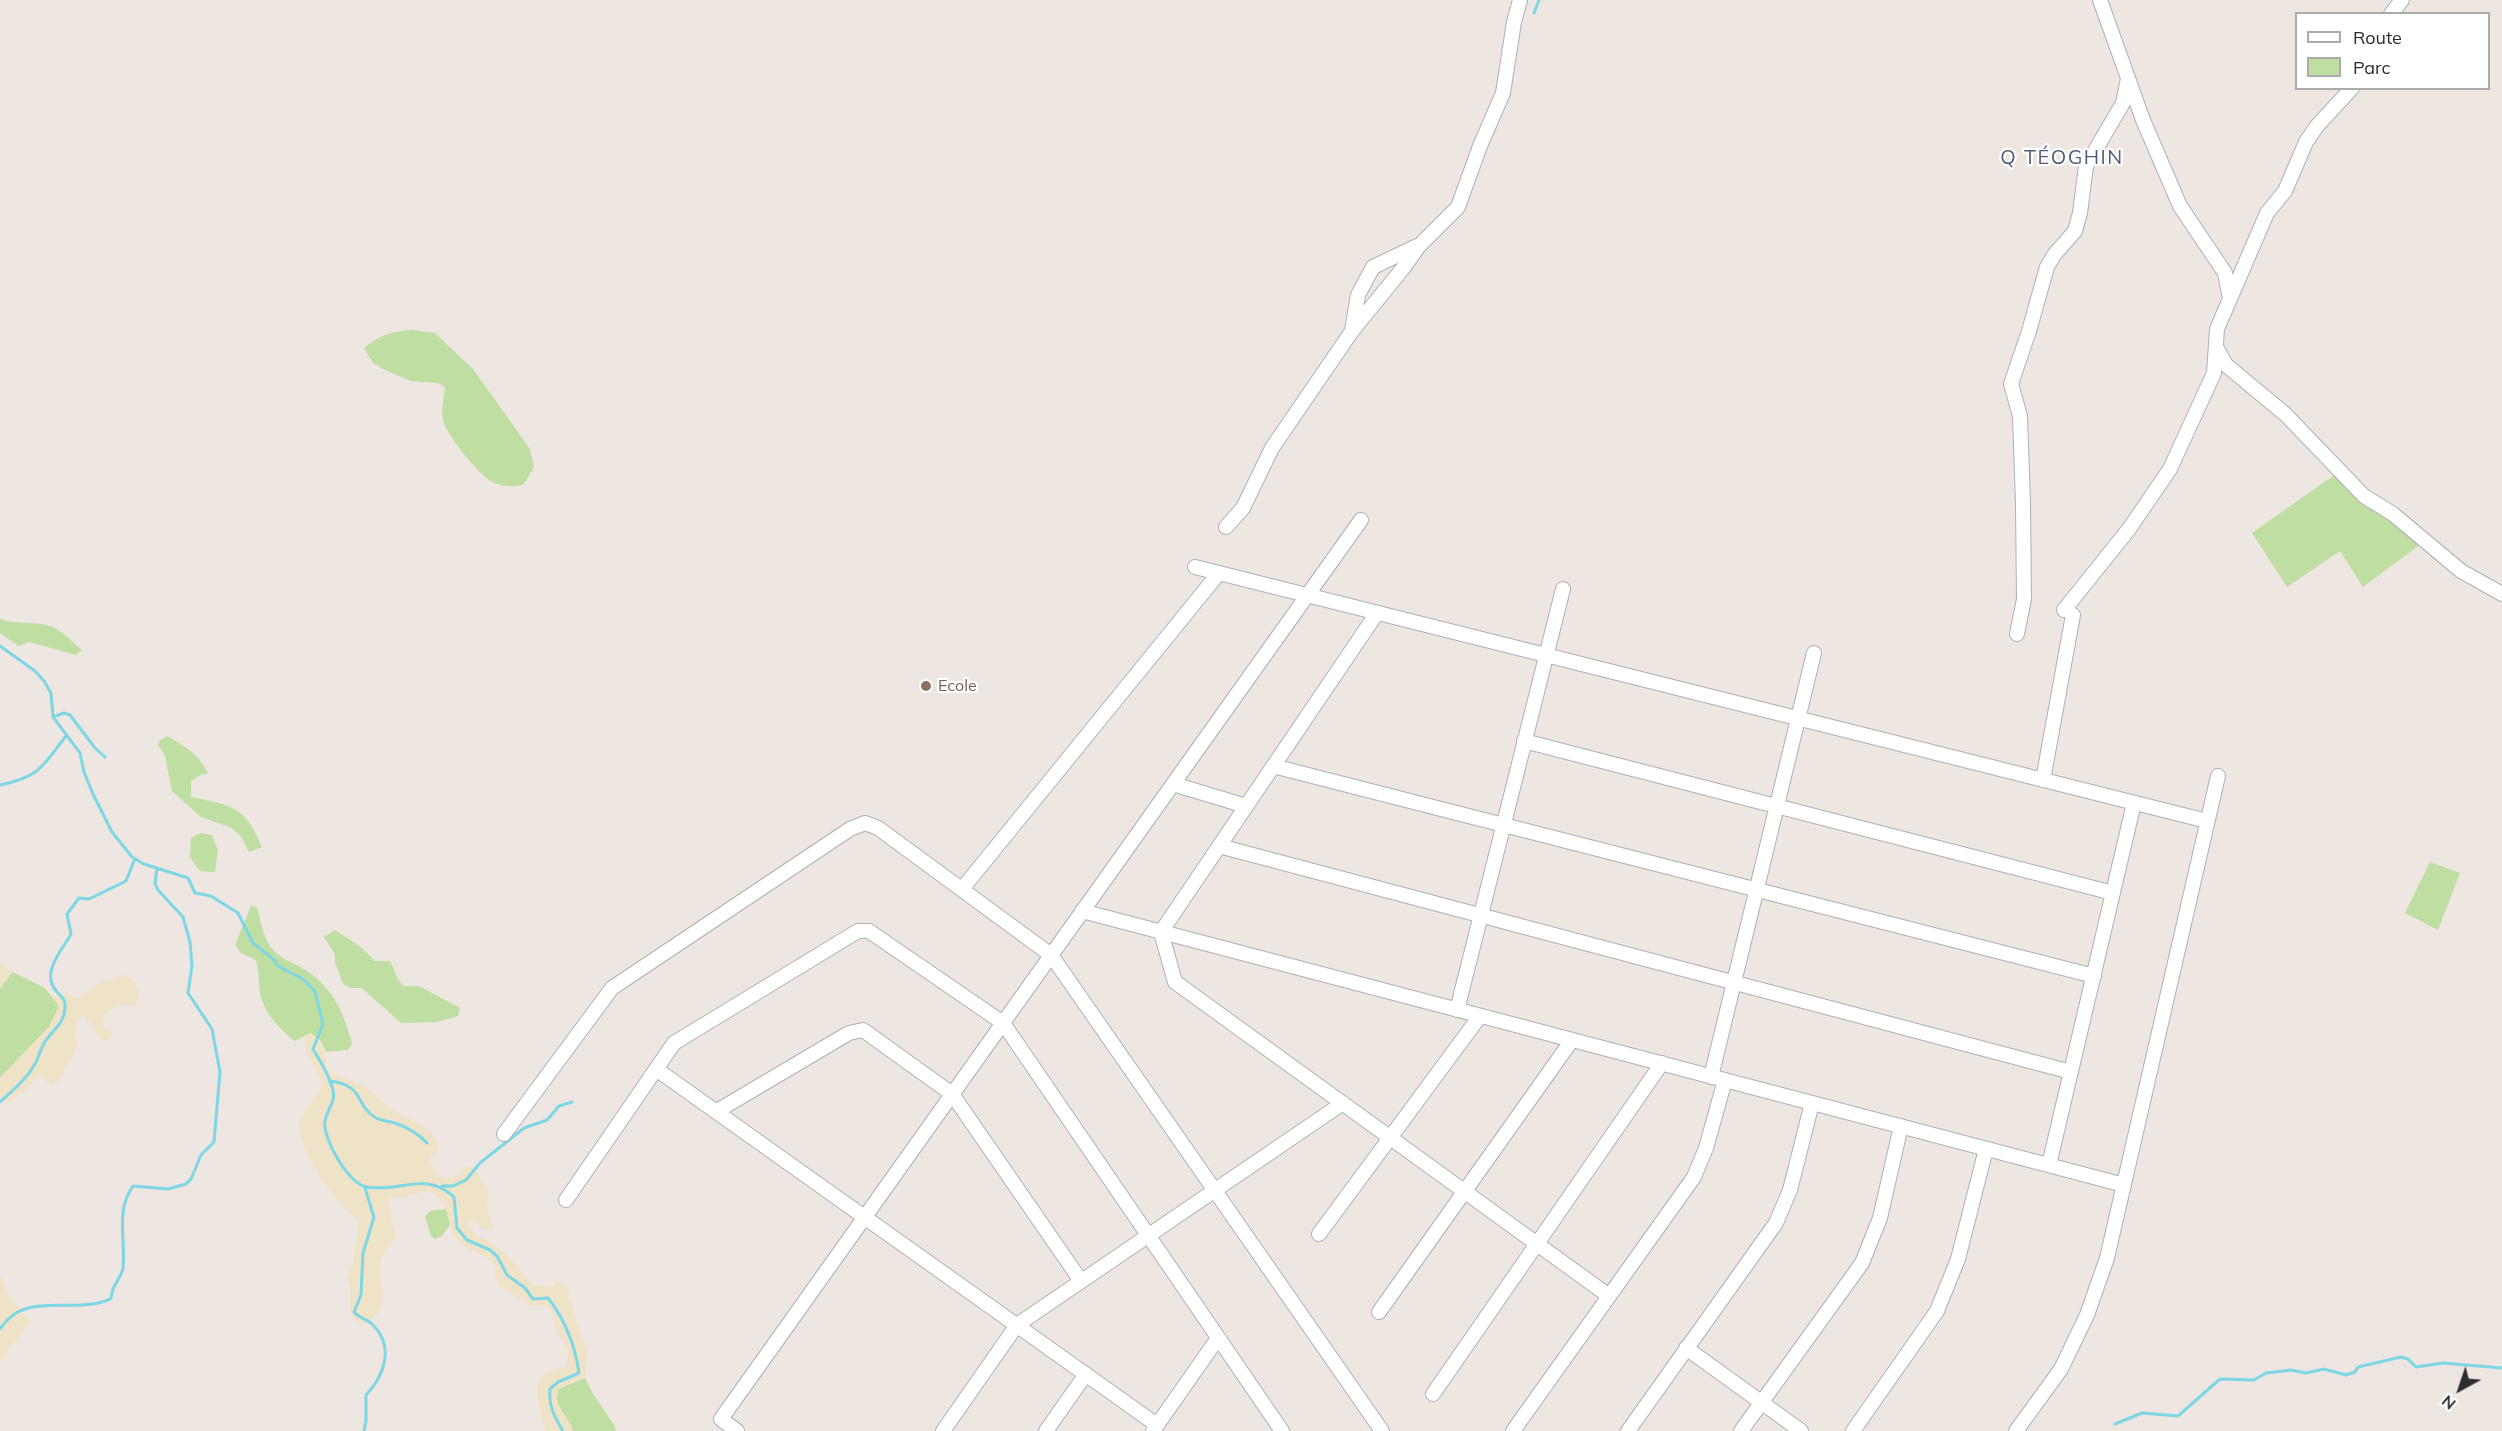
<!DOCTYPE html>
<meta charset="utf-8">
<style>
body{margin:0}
#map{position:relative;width:2502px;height:1431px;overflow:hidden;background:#ede6e1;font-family:Mulish,sans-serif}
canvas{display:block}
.legend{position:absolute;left:2295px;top:12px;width:195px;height:78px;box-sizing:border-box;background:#fff;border:2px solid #ababab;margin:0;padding:8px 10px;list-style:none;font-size:18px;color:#2d2d2d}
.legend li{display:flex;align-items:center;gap:12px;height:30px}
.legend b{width:30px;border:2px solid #ababab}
.north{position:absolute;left:2430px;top:1359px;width:60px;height:60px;-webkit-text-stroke:4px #fff;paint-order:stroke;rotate:220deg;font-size:16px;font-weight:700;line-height:24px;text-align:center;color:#2d2d2d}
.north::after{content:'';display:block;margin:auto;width:21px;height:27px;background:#2d2d2d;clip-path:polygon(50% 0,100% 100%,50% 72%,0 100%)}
</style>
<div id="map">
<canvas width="2502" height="1431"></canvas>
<ul class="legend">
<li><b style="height:8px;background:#fff"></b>Route</li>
<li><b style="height:16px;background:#bfdea2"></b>Parc</li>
</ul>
<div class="north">N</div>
</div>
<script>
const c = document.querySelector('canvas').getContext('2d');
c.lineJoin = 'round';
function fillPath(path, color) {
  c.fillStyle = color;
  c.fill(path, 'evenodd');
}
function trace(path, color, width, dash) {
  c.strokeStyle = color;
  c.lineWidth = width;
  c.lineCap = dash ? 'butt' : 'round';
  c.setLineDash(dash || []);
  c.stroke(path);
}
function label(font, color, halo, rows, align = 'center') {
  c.font = font + ' Mulish,sans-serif';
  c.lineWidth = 4.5;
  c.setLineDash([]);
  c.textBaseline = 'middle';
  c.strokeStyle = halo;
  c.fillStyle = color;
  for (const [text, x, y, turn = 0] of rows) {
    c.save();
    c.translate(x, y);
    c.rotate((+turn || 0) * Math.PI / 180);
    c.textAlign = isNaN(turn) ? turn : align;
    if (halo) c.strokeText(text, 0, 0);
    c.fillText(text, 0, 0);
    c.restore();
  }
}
fillPath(new Path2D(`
 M412,330L435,333L473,369L530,449L534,467L523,485C512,487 501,487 491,481C478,474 453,441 446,428C439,415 444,400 445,387L438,383L411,381L385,370L373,363L364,348C380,335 392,331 412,330Z
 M2340,471L2425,541L2363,587L2340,551L2287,587L2252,533Z
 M0,619C19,625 31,621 47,625C60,628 72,642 82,650L76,655L29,642L19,646L0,633Z
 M167,736C185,746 200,755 208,774H202L191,781V797C233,806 244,805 262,847L249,852L241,836L230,827L201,817L172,791L165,756L158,745L160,740Z
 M201,833L212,835L218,850L215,872L200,871L190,857L191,838Z
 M2430,862L2460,873L2438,930L2405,913Z
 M251,906L257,907C261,922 263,940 274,951C284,961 298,964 310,973C335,992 344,1014 352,1043L348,1050L326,1052L320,1040L311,1033L295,1041C282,1031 265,1014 261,997C258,985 260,972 256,960L241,953L235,945Z
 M335,930L361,947L375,961H390L399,981L404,986H419L460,1008L458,1016L437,1022L401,1023L362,988H351L343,984L335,962V954L324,937Z
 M12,972L45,988L59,1006L49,1027L0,1078V989Z
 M446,1209L450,1225L442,1236L435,1239L431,1236L425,1217L430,1211Z
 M585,1378L593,1394L614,1425L616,1431H573C569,1416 552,1406 558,1389Z`), '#bfdea2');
fillPath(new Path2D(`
 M0,962L12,972L0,989Z
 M125,973C139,985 143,989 135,1006L117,1005C109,1010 101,1015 103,1026L112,1033L110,1039L105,1041C93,1035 93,1022 82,1015C74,1026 73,1034 78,1046L59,1081L52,1084L45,1081L42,1076H37L26,1089L7,1104L0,1098V1078L49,1027L59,1006L53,998L65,993L78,998C85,994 91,987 98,984C109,979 114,981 125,973Z
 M311,1033C327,1046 323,1054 329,1071C341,1078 355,1080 367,1088C376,1093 382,1104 391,1109C407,1118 444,1130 437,1153L432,1155L429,1160L438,1175L447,1178L464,1173L465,1167L470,1166L477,1172L488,1190L487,1210L494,1227L490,1230L481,1228L473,1219L467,1224L476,1236C499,1241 518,1269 534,1285L553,1286L557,1280L568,1287L569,1297L587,1353L585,1378L559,1389C551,1406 569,1416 573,1431H545C543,1417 530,1386 544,1375C550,1370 560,1369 567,1366L568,1354L564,1342L557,1333L551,1310L546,1306H531L500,1286L495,1279L496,1267L489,1258L467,1249L455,1238L445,1206L436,1195L429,1191L404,1197H389C387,1209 394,1225 396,1239C363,1263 395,1297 375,1317C372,1319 366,1322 362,1324L354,1318L350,1310L351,1292L347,1278L353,1263L359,1221C335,1203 298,1152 299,1121L322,1086C318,1067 303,1056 304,1036Z
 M0,1276L11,1299L30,1321L0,1362Z`), '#efe3c7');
trace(new Path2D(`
 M1534,13L1539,0
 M0,646L35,671L44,681L51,693L53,717L80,753L84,772L93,794L112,832L132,857L144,864L188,878L195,893L211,896L238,913L253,943L273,959L278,966L303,979L315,991L323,1024L313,1049C320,1061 330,1076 333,1090C336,1102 327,1109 325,1121C322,1138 349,1185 367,1187C400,1193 425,1170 454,1197L457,1228L467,1240L490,1250L497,1256L507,1275L525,1288L533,1299L548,1298C566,1321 575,1345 579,1373L558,1382L550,1389C548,1405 555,1418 563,1431
 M53,717L64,713L70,715L95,748L105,757
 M0,785C41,776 42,767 66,736
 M329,1081C366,1085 354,1105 376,1118C381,1121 389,1121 395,1123C406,1127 419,1134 427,1143
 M0,1102C13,1090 26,1080 35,1064C39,1057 41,1046 47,1039C55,1028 64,1023 65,1008C66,1000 62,997 57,992C40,973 61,952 71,934L67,914L79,898L89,899L126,881L134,861
 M442,1186H453L466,1180L480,1163L509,1140L524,1128L547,1120L559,1106L572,1102
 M0,1329C23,1293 63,1311 98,1303C101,1302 108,1301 111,1298C111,1297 113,1289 113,1289C116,1282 122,1275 123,1268C126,1240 115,1211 133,1186L168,1189L186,1184L191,1179L201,1155L214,1142L220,1072L212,1029L188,993L192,966L190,942L183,917L158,890L155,883L157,868
 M2115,1424L2142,1413L2178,1416L2220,1379L2254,1380L2266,1373L2291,1370L2306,1373L2324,1369L2346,1375L2355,1372L2358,1367L2401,1357L2408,1359L2416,1367L2443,1363L2502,1368
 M364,1431L366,1421V1395C384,1376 395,1347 373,1325C368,1319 360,1319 354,1312L361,1295L363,1253L374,1217L365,1188`), '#7dd7e5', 3);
const minor = new Path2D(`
 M2100,0L2143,120L2180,206L2225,273L2230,299
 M2391,14L2402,0
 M1352,330L1358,295L1373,267L1417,246
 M2216,347L2226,365L2285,414L2364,496L2393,514L2461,571L2502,594
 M1226,527L1243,508L1272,448L1352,331L1404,267L1419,246L1458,207L1480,146L1503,93L1514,22L1520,0
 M1195,567L2207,821
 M2064,610L2129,529L2170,469L2214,373L2217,329L2267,213L2285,191L2306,142L2317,126L2352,88
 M1377,613L1161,932L1175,982L1609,1296
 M2017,634L2024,599L2023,504L2020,416L2011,384L2029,331L2047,267L2054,255L2075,231L2080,213L2086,166L2123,103L2128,79
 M1524,741L2113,893
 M1273,766L2094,976
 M2043,780L2073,615
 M1173,784L1246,806
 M1219,846L2071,1072
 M962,889L1219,573
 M1082,911L2124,1185
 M1457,1010L1563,589
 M656,1069L1157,1425
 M1711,1077L1814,653
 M717,1111L849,1033L863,1030L952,1094L1081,1281
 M504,1134L612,988L850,829L865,823L878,828L1051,955L1382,1431
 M2049,1165L2134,803
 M566,1200L674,1043L858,931H869L1003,1023L1282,1431
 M1319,1234L1480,1016
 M1379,1312L1572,1040
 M1686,1348L1801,1431
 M1433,1394L1662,1063
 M737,1431L721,1419L1361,520
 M943,1431L1017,1325L1343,1103
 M1046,1431L1086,1374
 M1153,1431L1218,1338
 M1513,1431L1694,1177L1706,1148L1725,1080
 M1628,1431L1776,1223L1790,1190L1812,1103
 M1741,1431L1862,1263L1880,1218L1901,1126
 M1853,1431L1937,1311L1958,1259L1986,1149
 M2016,1431L2061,1369L2087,1315L2107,1258L2218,776`);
trace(minor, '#adb0b8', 16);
trace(minor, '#fff', 14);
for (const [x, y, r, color] of [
 [926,686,6,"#8d6e63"]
]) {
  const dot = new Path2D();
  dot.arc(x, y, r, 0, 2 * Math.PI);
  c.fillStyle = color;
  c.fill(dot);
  trace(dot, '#fff', 2);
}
label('16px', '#785e54', '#fff', [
 ["Ecole",938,686]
], 'left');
c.letterSpacing = '1.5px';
label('20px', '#505d7a', '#fff', [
 ["Q TÉOGHIN",2062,158]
]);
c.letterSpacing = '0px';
</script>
